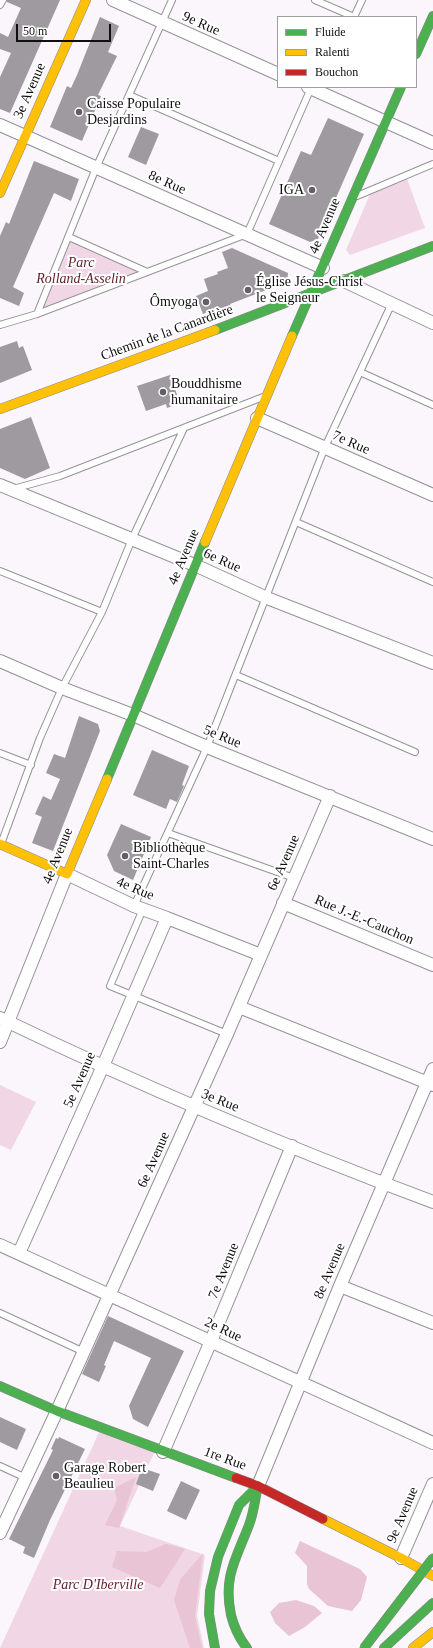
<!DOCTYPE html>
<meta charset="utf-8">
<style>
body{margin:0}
#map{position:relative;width:433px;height:1648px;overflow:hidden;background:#fbf5fc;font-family:"Times New Roman",serif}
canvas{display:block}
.legend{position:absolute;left:277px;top:16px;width:140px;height:72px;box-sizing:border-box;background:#fff;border:1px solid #9f9f9f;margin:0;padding:5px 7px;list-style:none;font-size:12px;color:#0f0f0f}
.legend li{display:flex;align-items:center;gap:8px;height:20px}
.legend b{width:20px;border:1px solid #9f9f9f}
.scale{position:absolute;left:16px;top:24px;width:95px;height:18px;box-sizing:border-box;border:2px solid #0f0f0f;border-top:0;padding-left:5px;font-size:12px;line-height:14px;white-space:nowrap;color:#0f0f0f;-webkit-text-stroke:3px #fff;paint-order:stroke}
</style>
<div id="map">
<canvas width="433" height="1648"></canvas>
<ul class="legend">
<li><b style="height:5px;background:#4caf50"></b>Fluide</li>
<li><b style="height:5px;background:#ffc107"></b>Ralenti</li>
<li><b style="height:5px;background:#c62828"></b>Bouchon</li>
</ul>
<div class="scale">50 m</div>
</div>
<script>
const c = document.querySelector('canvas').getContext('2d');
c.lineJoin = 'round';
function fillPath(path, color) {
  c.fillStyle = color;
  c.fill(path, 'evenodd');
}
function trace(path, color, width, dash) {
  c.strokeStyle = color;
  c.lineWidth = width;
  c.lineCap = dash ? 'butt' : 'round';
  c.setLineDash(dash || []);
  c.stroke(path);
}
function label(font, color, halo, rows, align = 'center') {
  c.font = font + ' "Times New Roman",serif';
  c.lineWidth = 4;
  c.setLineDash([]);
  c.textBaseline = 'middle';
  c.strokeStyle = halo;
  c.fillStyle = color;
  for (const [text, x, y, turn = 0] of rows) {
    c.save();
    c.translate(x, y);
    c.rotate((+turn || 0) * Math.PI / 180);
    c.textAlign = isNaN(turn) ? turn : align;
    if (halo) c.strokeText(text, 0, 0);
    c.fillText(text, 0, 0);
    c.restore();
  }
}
fillPath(new Path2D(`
 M407,179L425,228L350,255L346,250L371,192Z
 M69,237L147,272L37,314Z
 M0,1085L36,1102L11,1150L0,1145Z
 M101,1428L156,1449L120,1526L205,1555L197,1616L204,1648H0Z`), '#f1d6e5');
fillPath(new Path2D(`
 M136,1477L119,1528L105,1525L117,1500L114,1488Z
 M300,1541L360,1569L367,1577L361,1600L352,1611L328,1606L309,1589L307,1584V1566L295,1553Z
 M166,1544L185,1549L160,1588L112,1567L117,1551L146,1552Z
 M203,1553L195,1616L202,1648H190L174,1600L180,1580Z
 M296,1600L314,1606L322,1613L305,1627L289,1636L275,1623L270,1612L279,1603Z`), '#e8c4d5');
fillPath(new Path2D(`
 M7,0H60L10,113L0,109V77L11,53L0,49V33L8,37L21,8L7,2Z
 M100,17L119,26L108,52L117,56L98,95L101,96L82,141L50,127L67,86L71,88L77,75Z
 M328,118L364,134L318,239L310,242L269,224L301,151L311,155Z
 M141,127L159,134L146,165L128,157Z
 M34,161L79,179L71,201L54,193L13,287L24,293L19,306L0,298V236L6,222L9,224Z
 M232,248L288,273L287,282L230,304L231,308L217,313L215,309L203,314L196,296L208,291L204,279L218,274L217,272L228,268L222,252Z
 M17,341L19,348L23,346L32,370L0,383V347Z
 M170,375L180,403L167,408L166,404L146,411L137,386Z
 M31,417L50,468L25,479L0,468V429Z
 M79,716L98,724L100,731L53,851L32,843L42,817L35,814L43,796L51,800L60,779L46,773L54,754L65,758Z
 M152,750L189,766L182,785L184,786L177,802L170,799L166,809L133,795Z
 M121,824L151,837L133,880L114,871L107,855Z
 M108,1316L184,1351L148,1427L133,1419L129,1406L151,1358L114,1341L104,1365L106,1366L99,1382L82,1374Z
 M0,1417L26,1429L17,1450L0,1442Z
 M59,1437L85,1449L50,1520L34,1558L23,1553L25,1547L9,1539L53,1450L51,1449L56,1438L58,1439Z
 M142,1468L160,1474L153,1491L136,1484Z
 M181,1481L200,1490L186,1520L167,1511Z`), '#9e9aa0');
const lane = new Path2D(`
 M315,0L354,17
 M0,5L3,0
 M354,17L362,0
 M129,95L279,161
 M357,196L433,164
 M69,237L147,272
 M37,314L96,168L172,0
 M0,325L37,314L247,234L311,88
 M360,372L433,405
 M13,489L60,476L263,397
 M296,522L433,582
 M0,571L102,612
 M236,675L415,752
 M0,753L31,765
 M168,833L294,878
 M1,844L40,738L62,688L102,612L132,539L184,428
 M134,906L207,747L325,447L392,303
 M143,909L110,986L227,1034
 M0,1313L84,1352
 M0,1466L26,1478`);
const street = new Path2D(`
 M113,0L278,74
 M308,87L433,143
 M0,125L323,268
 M344,281L433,323
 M257,418L433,495
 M0,485L197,566L267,598L433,663
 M0,661L62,688L133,715L207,747L433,839
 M283,903L433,965
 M239,1007L433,1085
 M0,1018C141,1086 286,1147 433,1202
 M0,1042L67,874L134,906L167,918L261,955
 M0,1245L433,1443
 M19,1253L103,1066L167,918
 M340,1286L433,1323
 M163,1452L211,1341L292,1146
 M258,1486L340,1286L433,1069
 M0,1533L57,1411L227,1034L330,796
 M401,1558L433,1484`);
const fast = new Path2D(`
 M416,54L433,16
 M215,330L433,246
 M292,336L401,87
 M107,779L205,542
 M0,1386L57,1411L236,1478
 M215,1648L209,1614L210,1591L218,1557L239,1505L258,1486
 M247,1648C239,1638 234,1627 231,1615C223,1577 236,1559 249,1525C254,1512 255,1499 258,1486
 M384,1648L433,1603`);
const slow = new Path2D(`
 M0,193L86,0
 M0,409L215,330
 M205,542L292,336
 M0,844L67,874L107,779
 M323,1519L401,1558L433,1576
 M413,1648L433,1632`);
const jam = new Path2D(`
 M236,1478L258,1486L323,1519`);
trace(lane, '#959396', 8);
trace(street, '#959396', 14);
trace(fast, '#8c898c', 10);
trace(slow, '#8c898c', 10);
trace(jam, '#8c898c', 10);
trace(lane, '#fefeff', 6);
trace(street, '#fefeff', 12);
trace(fast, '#4caf50', 9);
trace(slow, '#ffc107', 9);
trace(jam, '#c62828', 9);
const fastBridge = new Path2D(`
 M364,1648L433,1558`);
trace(fastBridge, '#838083', 10, []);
trace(fastBridge, '#4caf50', 9);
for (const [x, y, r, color] of [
 [79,112,4,"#626062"],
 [312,190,4,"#626062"],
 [248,290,4,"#626062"],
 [206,302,4,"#626062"],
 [163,392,4,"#626062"],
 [125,856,4,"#626062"],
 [56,1476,4,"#626062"]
]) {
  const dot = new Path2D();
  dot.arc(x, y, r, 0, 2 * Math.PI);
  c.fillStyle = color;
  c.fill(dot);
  trace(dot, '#fff', 1.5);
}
label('14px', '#0f0f0f', '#fff', [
 ["9e Rue",201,24,24],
 ["3e Avenue",30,91,-66],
 ["8e Rue",167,183,24],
 ["4e Avenue",325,226,-67],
 ["Chemin de la Canardière",167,333,-20],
 ["7e Rue",351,443,24],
 ["4e Avenue",184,557,-67],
 ["6e Rue",222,561,24],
 ["5e Rue",222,737,22],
 ["4e Avenue",58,856,-68],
 ["6e Avenue",284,863,-66],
 ["4e Rue",135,889,23],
 ["Rue J.-E.-Cauchon",364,920,23],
 ["5e Avenue",80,1080,-66],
 ["3e Rue",220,1101,22],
 ["6e Avenue",154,1160,-66],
 ["7e Avenue",224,1271,-68],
 ["8e Avenue",330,1271,-67],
 ["2e Rue",223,1330,25],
 ["1re Rue",225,1459,20],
 ["9e Avenue",403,1515,-67]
]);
label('14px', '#0f0f0f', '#fff', [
 ["Caisse Populaire",87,104],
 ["Desjardins",87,120],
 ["IGA",304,190,"right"],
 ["Église Jésus-Christ",256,282],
 ["le Seigneur",256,298],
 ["Ômyoga",198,302,"right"],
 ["Bouddhisme",171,384],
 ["humanitaire",171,400],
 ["Bibliothèque",133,848],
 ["Saint-Charles",133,864],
 ["Garage Robert",64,1468],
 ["Beaulieu",64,1484]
], 'left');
label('italic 14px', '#66212d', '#fff', [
 ["Parc",81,263],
 ["Rolland-Asselin",81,279],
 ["Parc D'Iberville",98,1585]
]);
</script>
